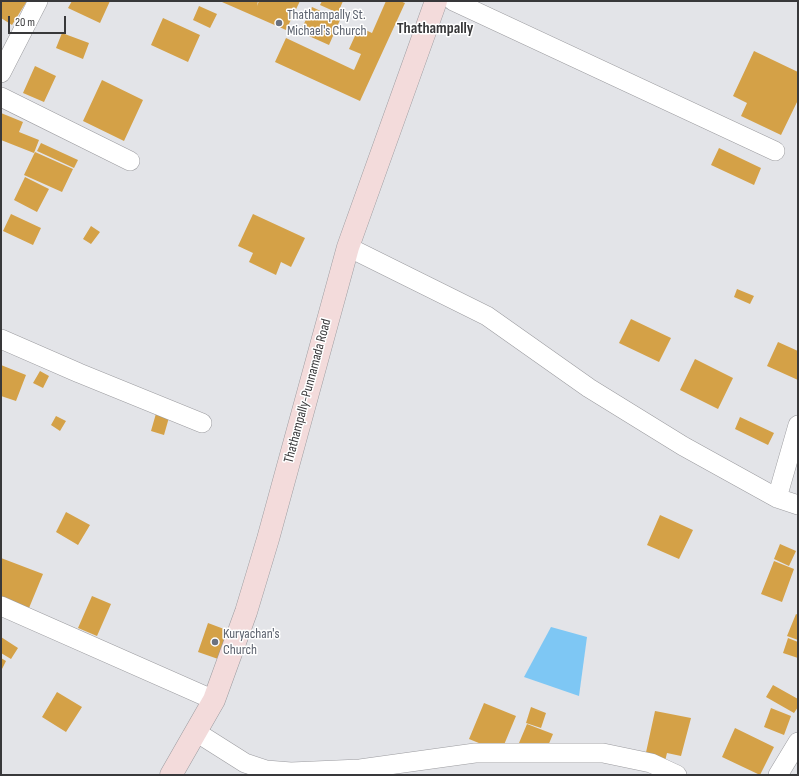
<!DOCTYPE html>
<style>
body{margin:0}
#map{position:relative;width:799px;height:776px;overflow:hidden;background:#e3e4e8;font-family:"Sofia Sans Condensed",sans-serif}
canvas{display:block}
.frame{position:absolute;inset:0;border:2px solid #38383a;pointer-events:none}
.scale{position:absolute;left:8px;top:16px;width:58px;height:18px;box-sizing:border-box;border:2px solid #38383a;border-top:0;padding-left:5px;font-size:12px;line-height:14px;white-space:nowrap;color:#38383a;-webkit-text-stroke:3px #fff;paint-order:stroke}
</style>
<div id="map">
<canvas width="799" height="776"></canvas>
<div class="frame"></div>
<div class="scale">20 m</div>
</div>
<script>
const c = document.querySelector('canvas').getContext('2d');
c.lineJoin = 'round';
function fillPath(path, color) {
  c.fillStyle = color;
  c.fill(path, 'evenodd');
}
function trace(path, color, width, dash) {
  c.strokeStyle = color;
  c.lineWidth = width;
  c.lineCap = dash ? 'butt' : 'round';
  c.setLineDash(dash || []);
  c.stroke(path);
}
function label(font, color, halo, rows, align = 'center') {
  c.font = font + ' "Sofia Sans Condensed",sans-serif';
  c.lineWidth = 3;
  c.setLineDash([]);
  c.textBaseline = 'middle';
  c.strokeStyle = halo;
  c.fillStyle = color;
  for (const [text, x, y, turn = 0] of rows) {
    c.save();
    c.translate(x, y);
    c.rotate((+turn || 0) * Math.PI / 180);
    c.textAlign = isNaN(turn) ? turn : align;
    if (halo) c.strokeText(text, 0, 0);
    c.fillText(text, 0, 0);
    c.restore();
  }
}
fillPath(new Path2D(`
 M551,627L587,637L579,696L524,677Z`), '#7ec7f4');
fillPath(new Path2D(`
 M1,1H27L12,25L1,18Z
 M72,1H110L100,23L68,8Z
 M223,1H258L257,6L259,1H300L286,30L222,2Z
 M322,1H343L338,13L320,5Z
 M386,1H400L405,3L360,101L275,62L286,38L354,70L361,54L349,49L359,27L372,33Z
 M199,6L217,14L210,28L193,20Z
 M312,7L340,20L329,45L300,32Z
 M163,18L200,35L188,62L151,45Z
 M62,33L89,43L83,59L56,48Z
 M754,51L798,72V100L781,135L741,116L747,103L733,96Z
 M35,66L56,76L44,102L23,93Z
 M102,80L143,100L124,141L83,121Z
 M1,113L23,122L19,132L39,140L34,153L1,140Z
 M41,143L78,160L74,168L37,151Z
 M719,148L761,168L754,185L711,165Z
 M35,152L73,169L62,192L24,175Z
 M25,177L49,189L37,212L14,200Z
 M11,214L41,228L33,245L3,231Z
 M253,214L305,238L291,267L281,262L276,275L249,262L253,253L238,246Z
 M91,226L100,232L91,244L83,239Z
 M737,289L754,296L750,304L734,297Z
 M631,319L671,338L659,362L619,343Z
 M778,342L798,351V380L767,366Z
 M695,359L733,378L718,409L680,390Z
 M1,365L26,375L16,401L1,396Z
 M40,371L49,376L43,388L33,383Z
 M157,410L170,414L164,435L151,431Z
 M56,416L66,421L60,431L51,425Z
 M740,417L774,433L768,445L735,429Z
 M66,512L90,525L78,545L56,532Z
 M660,515L693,530L679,559L647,545Z
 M780,544L796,551L789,566L774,559Z
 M1,558L43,574L29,608L1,597Z
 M774,561L794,569L782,602L761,594Z
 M92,596L111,604L97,636L78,628Z
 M796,614L798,615V640L787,636Z
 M208,623L232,632L221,660L198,652Z
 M1,637L18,648L11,659L1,653Z
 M788,638L798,642V658L783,653Z
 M1,658L6,661L1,671Z
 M773,685L798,699V707L794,713L766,697Z
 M57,692L82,707L66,732L42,717Z
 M484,703L516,716L501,752L469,739Z
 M531,707L546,713L541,728L526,723Z
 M771,708L791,716L784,735L764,727Z
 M655,711L691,718L681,756L667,753L665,761L645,757Z
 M527,724L553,734L545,753L519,743Z
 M735,728L774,747L760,775L722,757Z`), '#d4a147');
const minor = new Path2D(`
 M453,1L775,151
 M1,73L38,1
 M1,97L130,161
 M348,247L487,316L589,388L683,446L777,498L798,505
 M1,339L79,373L202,423
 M777,498L798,425
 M1,606L214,700
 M196,732L245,763L266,770L291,772L360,769L475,753H603L651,763L677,775
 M778,775L798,742`);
const secondary = new Path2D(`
 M171,775L214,700L246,612L268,539L348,247L436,1`);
trace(minor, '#9b9b9f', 20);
trace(secondary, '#9b9b9f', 23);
trace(minor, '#fff', 19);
trace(secondary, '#f3dbdb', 22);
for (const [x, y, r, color] of [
 [279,23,4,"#6b7280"],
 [215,642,4,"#6b7280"]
]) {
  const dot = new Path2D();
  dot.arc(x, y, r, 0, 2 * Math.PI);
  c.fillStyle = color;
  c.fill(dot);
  trace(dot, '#fff', 1.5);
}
label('14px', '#5b616d', '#fff', [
 ["Thathampally St.",287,15],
 ["Michael's Church",287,31],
 ["Kuryachan's",223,634],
 ["Church",223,650]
], 'left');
label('14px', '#38383a', '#fff', [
 ["Thathampally-Punnamada Road",308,391,-75]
]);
label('bold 16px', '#38383a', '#fff', [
 ["Thathampally",435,29]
]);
</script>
